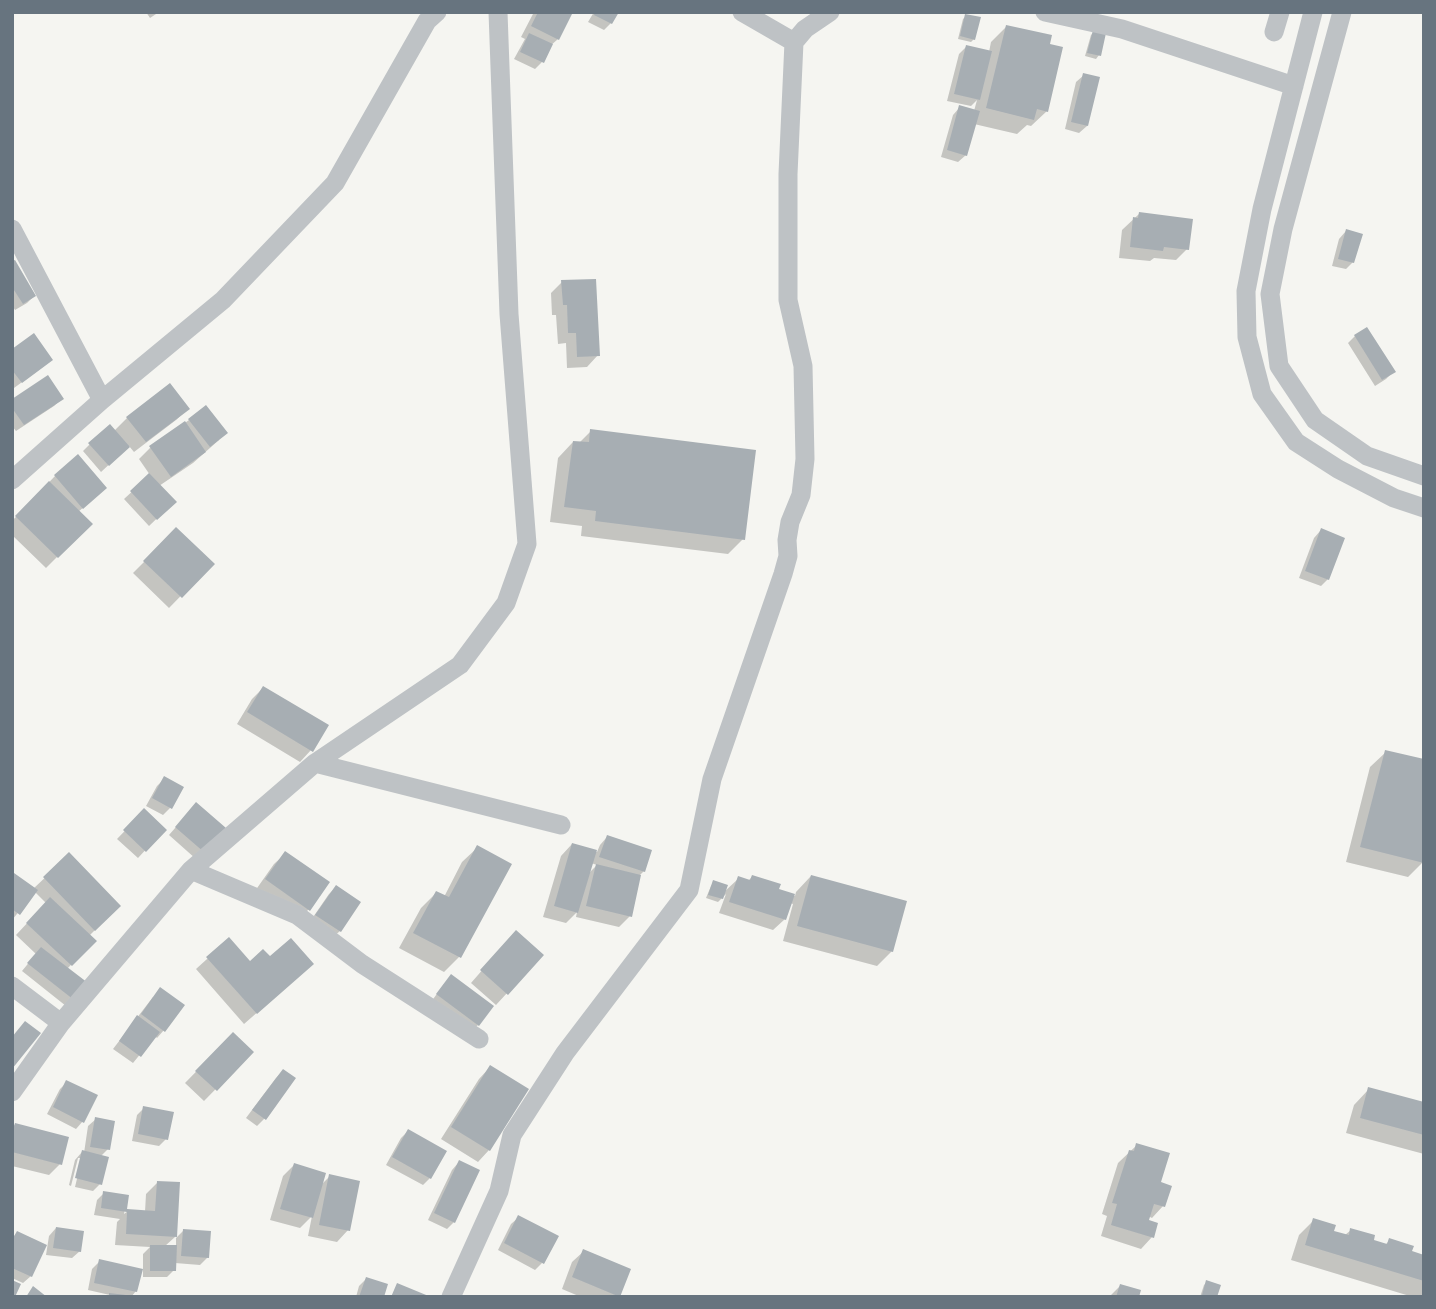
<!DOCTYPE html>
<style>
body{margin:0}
#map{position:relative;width:1436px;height:1309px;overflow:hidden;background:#f5f5f1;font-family:Poppins,sans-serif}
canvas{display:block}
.frame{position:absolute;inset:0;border:14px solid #67747f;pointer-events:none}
</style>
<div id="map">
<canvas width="1436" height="1309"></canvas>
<div class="frame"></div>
</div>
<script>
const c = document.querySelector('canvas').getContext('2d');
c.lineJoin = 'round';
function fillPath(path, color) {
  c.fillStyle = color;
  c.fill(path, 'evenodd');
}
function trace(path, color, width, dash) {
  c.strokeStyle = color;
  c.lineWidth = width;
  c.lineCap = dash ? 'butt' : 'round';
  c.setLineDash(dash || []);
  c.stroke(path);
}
fillPath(new Path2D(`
 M146,12H159L150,18Z
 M534,12H571L558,39L549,47L542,62L535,69L514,59L525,39L521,37Z
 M594,12H617L611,23L604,30L588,22Z
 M966,16L974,39L971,42L958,39L963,19Z
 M1006,27L1047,111L1031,126L1027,125L1017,134L974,124L966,155L958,162L941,157L953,115L960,107L974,111L977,100L971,106L947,101L959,54L966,47L989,52L991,42Z
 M1094,32L1099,55L1096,59L1085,56L1091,35Z
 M1084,75L1087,126L1079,133L1065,129L1076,82Z
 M1139,214L1187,249L1176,260L1154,258L1150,261L1119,258L1122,230Z
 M1346,231L1353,262L1346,269L1332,266L1339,239Z
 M12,263L34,296L27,303L15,310L12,305Z
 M562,282L598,355L587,367L567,368L566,343L558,344L556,315H552L551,293Z
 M1355,336L1393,372L1386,379L1375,386L1348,343Z
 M12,351L44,366L14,388L12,386Z
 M61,399L54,406L16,431L12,426V401Z
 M188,409L176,420L134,452L129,446L101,472L83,451L90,444L114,431L127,418Z
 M189,420L219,440L193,463L159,486L174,502L149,526L124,499L150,475L139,459L150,448Z
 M591,431L743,539L728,554L581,536L582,526L550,522L558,458L573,442L579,443Z
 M78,457L98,495L78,512L90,524L46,568L12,535V521L55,476Z
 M176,530L212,564L169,608L133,573Z
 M1321,530L1328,579L1321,586L1299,578L1314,538Z
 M263,688L311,750L300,762L237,724L252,699Z
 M1386,752L1423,862L1408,877L1346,862L1370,767Z
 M164,779L170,808L163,815L146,806L157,786Z
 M144,811L164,830L138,858L117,839Z
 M189,812L224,828L196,859L169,835Z
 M607,837L644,871L640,875L630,916L619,927L576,917L577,912L566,923L543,917L561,856L572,844L597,852L600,845ZM591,863L597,865L587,875Z
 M478,847L510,864L459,957L444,972L399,948L421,908L436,893L444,897L462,862Z
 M286,853L309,909L297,921L255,891L274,864Z
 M69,855L119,906L89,936L94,941L67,969L85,984L66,1006L22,971L36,954L16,935L46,903L35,892L12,920V878L33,889Z
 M811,876L892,951L877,966L783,941L793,904L790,903L785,919L773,930L719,913L726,894L718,902L706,898L711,886L714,882L723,893L739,878L748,881L752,877L777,890L795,896L796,892Z
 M336,887L359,902L340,931L332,938L309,923L329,894Z
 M228,940L250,964L300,975L244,1024L196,969Z
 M505,944L542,955L496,1005L471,983Z
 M444,984L478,1025L471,1032L431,1002Z
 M153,997L164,1030L157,1038L155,1036L133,1063L113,1049Z
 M233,1034L252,1052L204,1101L185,1083Z
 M490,1067L489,1150L478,1162L441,1139L479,1079Z
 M283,1071L294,1079L264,1119L257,1126L246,1118L276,1078Z
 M67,1082L83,1121L76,1129L47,1114L60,1089Z
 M1369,1089L1424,1104V1154L1346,1133L1354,1105Z
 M144,1108L166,1139L159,1146L132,1141L137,1115Z
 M96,1119L108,1149L100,1157V1184L93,1191L75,1187L82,1158H78L71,1186L69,1185L75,1160L82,1152L84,1153L88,1126Z
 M15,1125L60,1164L49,1175L12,1166V1128Z
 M408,1131L430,1178L423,1185L386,1165L401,1138Z
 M1137,1145L1158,1184L1163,1206L1152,1218L1148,1216L1152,1237L1141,1249L1101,1236L1107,1216L1102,1214L1118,1163Z
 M459,1162L454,1222L447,1229L428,1220L452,1170Z
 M294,1165L321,1185L330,1176L348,1230L337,1242L308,1236L312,1216L300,1228L270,1220L283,1176Z
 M158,1182L175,1237L165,1246L176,1247V1238L183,1231L208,1257L200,1265L175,1263L174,1270L167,1277H143V1254L150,1247L115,1245L117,1222L120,1219L94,1215L97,1200L104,1193L127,1197L124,1214L128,1211L145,1212L146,1194Z
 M519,1217L542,1263L535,1270L498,1250L511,1224Z
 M1314,1220L1332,1232L1345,1235L1351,1230L1372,1241L1385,1245L1390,1240L1410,1252L1424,1256V1297H1413L1291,1260L1299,1235Z
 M56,1228L80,1251L72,1258L46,1255L49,1236Z
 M17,1233L31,1276L23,1283L12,1278V1238Z
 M584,1251L629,1270L618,1297H581L562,1289L572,1262Z
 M100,1261L136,1291L131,1297H108L110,1295L88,1290L92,1269Z
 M366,1279L383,1297H356L359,1286Z
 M1207,1282L1218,1286L1215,1297H1200L1204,1285Z
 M1120,1286L1137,1297H1109Z`), '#0003');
fillPath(new Path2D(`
 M538,12H573L559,40L531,26Z
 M595,12H619L612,24L594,15Z
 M965,14L981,17L975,40L960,36Z
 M1006,25L1052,35L1050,44L1063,47L1048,112L1037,109L1034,120L986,108Z
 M1093,30L1106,33L1101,56L1087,53Z
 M529,33L553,44L544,63L520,52Z
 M966,45L992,51L980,100L954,94Z
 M1083,73L1100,77L1088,126L1071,122Z
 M959,105L980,111L967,156L947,150Z
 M1139,212L1193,219L1189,250L1164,247L1163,251L1130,247L1133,217L1138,218Z
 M1346,229L1363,234L1354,263L1338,259Z
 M15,260L36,296L23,304L12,287V261Z
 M596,279L600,356L577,357L576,333H568L567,305H563L561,280Z
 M1367,327L1396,372L1382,380L1354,335Z
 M34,333L53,360L22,383L12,370V349Z
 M48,375L64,399L24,425L12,408V399Z
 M170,383L190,409L146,442L126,417Z
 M206,405L228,433L210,447L188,419Z
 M185,421L206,452L171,477L149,446Z
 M110,424L130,447L109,466L88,443Z
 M590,429L756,450L745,540L595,521L596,511L564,507L573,441L589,442Z
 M78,454L107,488L83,509L54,475Z
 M149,473L177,502L157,520L130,491Z
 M49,481L93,524L58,558L15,516Z
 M176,527L215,564L182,598L143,561Z
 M1321,528L1345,538L1329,580L1305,571Z
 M263,686L329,725L313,752L247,712Z
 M1385,750L1424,759V863L1360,847Z
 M164,776L184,787L172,809L152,798Z
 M196,802L226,828L205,853L175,827Z
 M144,808L167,830L146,852L123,830Z
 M607,835L652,850L645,872L599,857Z
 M572,843L597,850L578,913L554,906Z
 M477,845L512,864L461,958L413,933L436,891L449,897Z
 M285,851L330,882L310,911L265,879Z
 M69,852L121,906L95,931L43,877Z
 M596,864L641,875L632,917L586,906Z
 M14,873L38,890L20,915L12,909V876Z
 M752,875L781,884L779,889L795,894L786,920L729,902L738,876L750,880Z
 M811,875L907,901L893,952L797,926Z
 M713,880L728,885L723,899L708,895Z
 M336,885L361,902L341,932L315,915Z
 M50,897L97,941L72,966L26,923Z
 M516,930L544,955L508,995L480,970Z
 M229,937L250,961L263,949L270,956L291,938L314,964L257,1014L206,957Z
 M41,947L88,983L74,1000L27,963Z
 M451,974L494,1006L479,1026L436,994Z
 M160,987L185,1005L165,1032L141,1014Z
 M137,1015L160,1032L141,1057L119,1041Z
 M25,1021L41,1033L12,1069V1037Z
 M233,1032L254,1052L217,1091L195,1071Z
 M490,1065L529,1089L490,1151L451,1127Z
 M283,1069L296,1078L266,1120L252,1110Z
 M66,1080L98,1095L84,1123L53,1107Z
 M1368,1087L1424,1102V1135L1360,1118Z
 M143,1106L174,1112L168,1140L138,1134Z
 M95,1117L115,1121L110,1150L90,1147Z
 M15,1123L69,1137L62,1165L12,1152V1132Z
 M408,1129L447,1151L431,1179L392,1157Z
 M1136,1143L1170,1153L1161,1182L1172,1186L1165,1207L1154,1204L1149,1220L1158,1223L1154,1238L1111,1225L1117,1204L1112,1203L1129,1150L1134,1151Z
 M82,1150L109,1157L102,1185L75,1178Z
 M459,1160L480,1170L455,1223L434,1213Z
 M294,1163L326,1173L313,1218L280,1209Z
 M329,1174L360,1181L350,1231L319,1225Z
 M157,1181L180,1182L177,1237L126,1234L127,1212L101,1208L103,1191L129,1195L127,1209L155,1211Z
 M518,1215L559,1236L544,1264L504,1243Z
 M1313,1218L1336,1225L1334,1231L1349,1235L1350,1228L1375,1235L1374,1240L1387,1244L1389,1238L1414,1246L1412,1251L1424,1255V1281L1305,1245Z
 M56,1227L84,1231L81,1252L53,1248Z
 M183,1229L211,1231L209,1258L181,1256Z
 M17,1231L47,1245L32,1277L12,1268V1240Z
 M150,1245H177L176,1271H150Z
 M583,1249L631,1269L620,1297L572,1277Z
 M99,1259L143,1269L137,1292L94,1283Z
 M366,1277L388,1284L384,1297H359Z
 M12,1280L21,1284L15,1297H12Z
 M1206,1280L1221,1285L1217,1297L1202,1295Z
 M397,1283L431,1297H391Z
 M1120,1284L1141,1290L1139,1297H1116Z
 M33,1286L47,1297H26Z
 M109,1293L126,1295V1297H109Z`), '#a7aeb3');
trace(new Path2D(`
 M742,12L794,42
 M1045,12L1122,29L1294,86
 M1313,12L1262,209L1246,291L1247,337L1262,394L1296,442L1338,469L1394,498L1424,508
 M1342,12L1283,229L1270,294L1279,366L1315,420L1367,456L1424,476
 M1274,32L1280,12
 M12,229L102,400
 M12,480L102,400L223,300L335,183L427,21L437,12
 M315,763L561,825
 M191,870L297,915L362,964L479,1039
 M12,986L61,1023
 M12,1092L61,1023L191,870L315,763L460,665L506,603L527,544L509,314L498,12
 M451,1297L499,1191L512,1135L565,1053L689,890L712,779L783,574L788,556L787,540L790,522L801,495L805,459L803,366L788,300V174L794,42L805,29L830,12`), '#bec2c5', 19);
</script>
